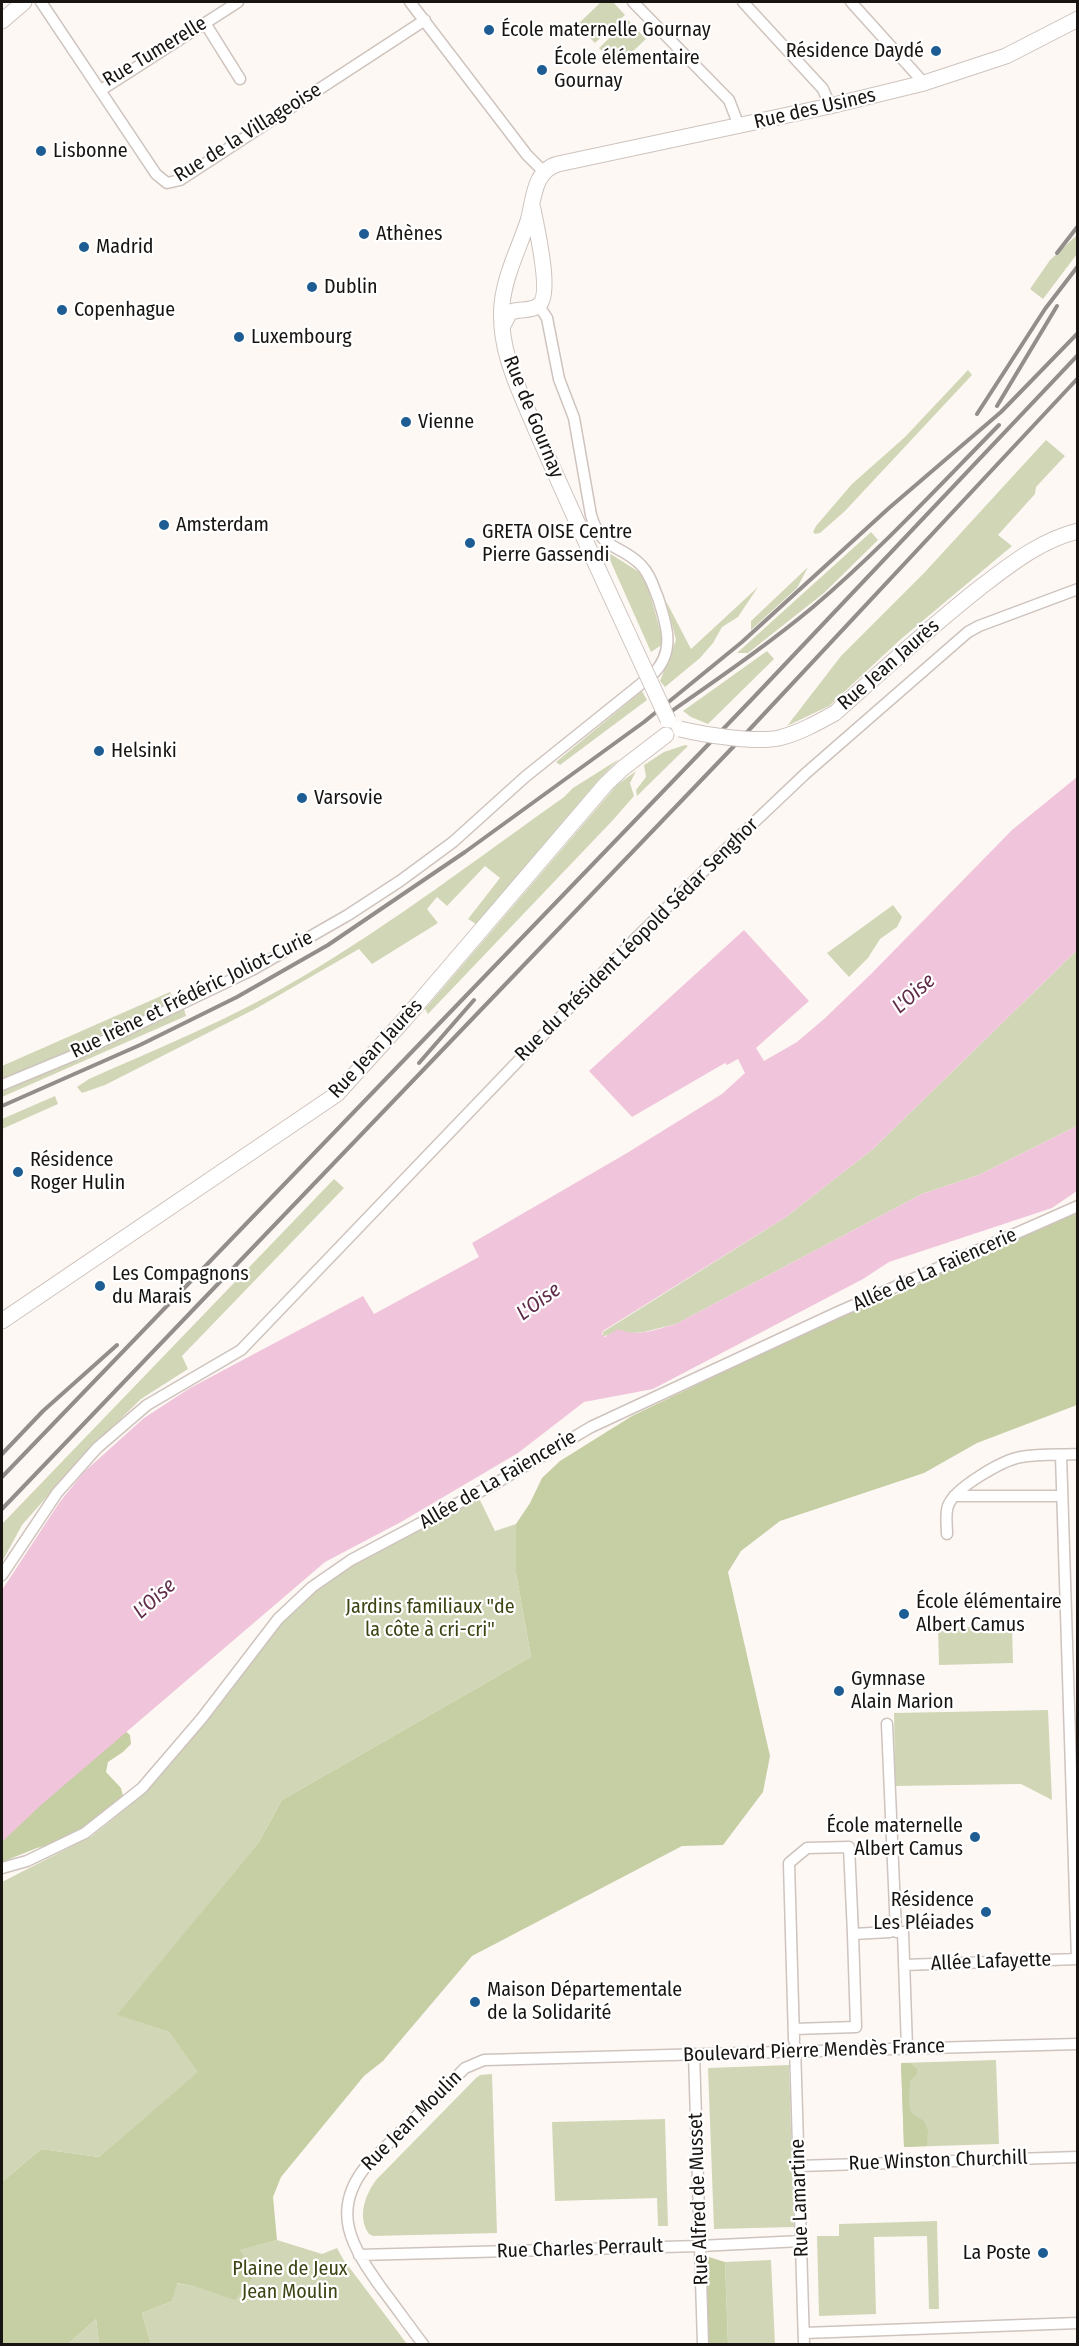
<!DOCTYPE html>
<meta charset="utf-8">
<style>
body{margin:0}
#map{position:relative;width:1079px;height:2346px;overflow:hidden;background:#fef8f4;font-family:"Fira Sans Condensed",sans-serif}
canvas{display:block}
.frame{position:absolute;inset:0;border:3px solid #181412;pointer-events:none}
</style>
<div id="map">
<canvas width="1079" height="2346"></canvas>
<div class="frame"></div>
</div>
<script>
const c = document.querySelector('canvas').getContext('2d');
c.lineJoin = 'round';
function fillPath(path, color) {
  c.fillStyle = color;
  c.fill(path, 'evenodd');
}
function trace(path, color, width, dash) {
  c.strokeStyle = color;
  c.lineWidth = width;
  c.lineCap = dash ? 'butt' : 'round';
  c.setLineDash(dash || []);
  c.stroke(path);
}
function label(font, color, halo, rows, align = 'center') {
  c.font = font + ' "Fira Sans Condensed",sans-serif';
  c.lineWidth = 4.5;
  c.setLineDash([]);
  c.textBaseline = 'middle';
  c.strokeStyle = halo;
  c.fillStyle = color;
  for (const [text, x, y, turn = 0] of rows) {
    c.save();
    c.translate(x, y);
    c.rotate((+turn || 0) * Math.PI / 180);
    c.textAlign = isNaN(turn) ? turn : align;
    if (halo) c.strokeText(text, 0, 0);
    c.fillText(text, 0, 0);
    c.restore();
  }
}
fillPath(new Path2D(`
 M601,2H613L625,15L595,43L577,25Z
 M628,20L646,39L617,66L599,48Z
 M1077,235V254L1043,299L1030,289L1050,260Z
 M968,370L972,375L845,511L820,533L815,534L813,532L816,526L852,484L905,437Z
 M1046,440L1065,456L1036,487L1035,494L998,535L1012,546L901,639L829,706L787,726L841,656L925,572Z
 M871,532L878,540L824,593L748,653H737Z
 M606,551L639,572L648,587L662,637L663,644L651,652Z
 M808,567L797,588L751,630V621Z
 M758,587L738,617L722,627L713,643L700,658L665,687L660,681L676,640L666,601L691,649Z
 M767,651L774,659L708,724L691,717L683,711Z
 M642,691L647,700L560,765L556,762Z
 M685,745L688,746L637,796L636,790L646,777L644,765L664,752Z
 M619,759L600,778L476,924L468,919L500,878L485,866L447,906L437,897L427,909L438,923L372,964L359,949L257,1008L105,1085L82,1093L77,1087L89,1079C161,1047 235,1017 302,977C393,923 478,858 564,797L573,788Z
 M636,771L630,783L634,796L613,820L428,1014L425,1009L617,785Z
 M893,905L902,917L897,927L880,939L868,958L849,977L827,953Z
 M1077,950V1126L979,1175L922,1194L676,1324L644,1332L603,1336V1332L786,1217L873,1149Z
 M170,992L175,1001L66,1052L2,1079V1066Z
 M184,1009L186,1016L2,1097V1092Z
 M55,1096L58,1104L2,1129V1119Z
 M334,1179L344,1188L182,1356L188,1369L141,1399L83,1456L22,1525L2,1562V1524Z
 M479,1498L495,1531L516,1524V1573L531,1657L282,1800L259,1842L118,2015L169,2032L199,2072L99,2157L41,2149L2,2182V1882L92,1836L145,1793L295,1607L336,1576L388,1545Z
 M1012,1626L1013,1663L939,1665L938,1628Z
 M1048,1710L1052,1800L1021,1784L895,1786L894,1713Z
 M996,2060L999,2144L904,2147L901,2063Z
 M789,2065L794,2227L714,2229L708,2068Z
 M492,2074L497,2233L373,2236L369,2234C357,2217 365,2195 376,2180L476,2078L480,2075Z
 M665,2119L668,2226H658L657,2198L555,2201L552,2122Z
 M937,2221L939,2309H929L927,2236L874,2237L876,2314L819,2316L817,2236H839V2224Z
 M277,2240L322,2254L337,2248L343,2259L407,2344H151L142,2313L172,2301L176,2283L197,2287L239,2250Z
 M771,2260L775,2344H728L725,2262Z
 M96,2319L99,2344H68Z`), '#d1d7b6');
fillPath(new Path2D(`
 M1077,1213V1405L977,1443L924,1473L780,1521L741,1551L728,1572L770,1756L763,1792L723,1845L682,1846L472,1956L383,2061L364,2076L281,2177L273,2197L277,2240L240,2250L255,2275L235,2300L197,2287L177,2283L172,2301L142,2313L151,2344H99L96,2319L68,2344H2V2182L41,2149L99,2157L198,2072L169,2032L117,2015L259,1842L282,1800L531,1657L516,1573V1524L530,1503L542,1478L560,1461L632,1416L844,1314L890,1298L1002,1244Z
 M124,1730L130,1735L131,1744L123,1752L108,1762L106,1772L121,1788L123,1796L116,1810L76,1838L37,1848L2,1862V1832Z
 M901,2063H910L917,2069V2074L910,2081L909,2103L911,2113L924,2121L928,2131L927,2146L904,2147Z
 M709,2257L725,2262L728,2344H709L705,2261Z`), '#c6cea4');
fillPath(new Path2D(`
 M1077,777V950L873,1149L786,1217L603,1331L602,1334L605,1337L618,1329C637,1338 657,1329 676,1324L922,1194L979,1175L1077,1126V1191L1052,1208L889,1262L863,1279L653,1389L584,1402L518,1453L401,1522L325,1562L41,1805L2,1842V1590L59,1503L84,1472L144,1418L190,1388L363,1296L374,1314L479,1257L472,1243L627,1153L722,1094L745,1073L738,1059L727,1065L725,1063L632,1117L589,1071L744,930L809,1001L756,1048L764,1061L797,1042L824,1019L871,974L1012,830Z`), '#f0c5db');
const street = new Path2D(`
 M41,2L156,174L167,183L180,180L425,20
 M410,2L527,155L544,172
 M633,2L729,100L739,126
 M743,2L823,89L830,106
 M851,2L924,83
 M205,23L240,79
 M101,90L238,2
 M2,1085L72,1056L252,970L348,915L400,881L453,842L525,777L652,675C676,652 667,626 658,598C653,586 650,574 641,565C619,543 602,552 591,515L574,418L559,379L547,318L539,306
 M1061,1455L1077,1959
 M954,1496H1062
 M947,1534C947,1525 945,1514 948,1506C954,1488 1003,1460 1021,1457C1039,1454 1059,1455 1078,1454
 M2,1575L57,1493L97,1448L147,1405L241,1350L638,936L725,850L805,774L968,632L979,626L1078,589
 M887,1724L896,1932H903L907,2048
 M2,1868L27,1861L85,1833L142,1788L202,1718L278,1619L312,1587L351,1560L498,1482L591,1427L836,1313L1078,1206
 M904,1965L1078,1959
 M794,2029L856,2027L853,1934
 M794,2040L789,1863L807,1848L849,1847L853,1934L890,1932
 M795,2046L804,2344
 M694,2054L703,2344
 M799,2166L1078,2157
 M359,2255L700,2246L801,2241
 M804,2333L1078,2323
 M423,2344C409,2326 396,2307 382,2289C352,2247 329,2211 367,2165L465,2068L484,2060L1078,2044`);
const secondary = new Path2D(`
 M2,21L24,2
 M502,327L510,312C519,309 531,311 538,306C553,296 536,226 533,209
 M594,560C575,517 555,474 536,430C519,389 498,350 502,304C505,275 519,248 528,221C534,200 533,171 558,164L830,106L924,83L1006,56L1078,19
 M835,713C883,670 931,626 982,586C1011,564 1041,540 1078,531
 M2,1321L337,1094L404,1020L606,784L623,768L666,735`);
trace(street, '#cec3bd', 13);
trace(secondary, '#cec3bd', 17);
trace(street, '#fff', 10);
trace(secondary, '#fff', 15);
trace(new Path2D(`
 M1057,253L1078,226
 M997,406L1057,306
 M977,414L1045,309L1078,266
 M662,718C713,682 765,647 813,607C879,551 938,487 999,425
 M419,1063L474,1000
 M2,1106L140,1045L237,997L328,945L465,852L644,722L742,642L889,508L1001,412L1078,333
 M2,1454L43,1411L117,1345
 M2,1477L754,697L1078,355
 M2,1509L735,745L1078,378`), '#938e8b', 4);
const secondaryBridge = new Path2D(`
 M594,560L668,720
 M680,729C705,735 755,743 779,738C799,733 817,723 835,713`);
trace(secondaryBridge, '#cec3bd', 17, []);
trace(secondaryBridge, '#fff', 15);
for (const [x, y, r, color] of [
 [489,30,6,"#1d5d93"],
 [936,51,6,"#1d5d93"],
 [542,70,6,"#1d5d93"],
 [41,151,6,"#1d5d93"],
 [364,234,6,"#1d5d93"],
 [84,247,6,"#1d5d93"],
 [312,287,6,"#1d5d93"],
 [62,310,6,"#1d5d93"],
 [239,337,6,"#1d5d93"],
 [406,422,6,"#1d5d93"],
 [164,525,6,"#1d5d93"],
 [470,543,6,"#1d5d93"],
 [99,751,6,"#1d5d93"],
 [302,798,6,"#1d5d93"],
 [18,1172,6,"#1d5d93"],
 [100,1286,6,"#1d5d93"],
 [904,1614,6,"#1d5d93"],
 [839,1691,6,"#1d5d93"],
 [975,1837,6,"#1d5d93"],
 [986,1912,6,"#1d5d93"],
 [475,2002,6,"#1d5d93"],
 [1043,2253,6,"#1d5d93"]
]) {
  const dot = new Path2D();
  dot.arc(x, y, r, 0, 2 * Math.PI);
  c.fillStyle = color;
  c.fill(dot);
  trace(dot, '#fff', 2);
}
label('20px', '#181412', '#fff', [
 ["École maternelle Gournay",501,30],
 ["Résidence Daydé",924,51,"right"],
 ["École élémentaire",554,58],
 ["Gournay",554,81],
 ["Lisbonne",53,151],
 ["Athènes",376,234],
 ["Madrid",96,247],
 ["Dublin",324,287],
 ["Copenhague",74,310],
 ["Luxembourg",251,337],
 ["Vienne",418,422],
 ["Amsterdam",176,525],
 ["GRETA OISE Centre",482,532],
 ["Pierre Gassendi",482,555],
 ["Helsinki",111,751],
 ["Varsovie",314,798],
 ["Résidence",30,1160],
 ["Roger Hulin",30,1183],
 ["Les Compagnons",112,1274],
 ["du Marais",112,1297],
 ["École élémentaire",916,1602],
 ["Albert Camus",916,1625],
 ["Gymnase",851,1679],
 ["Alain Marion",851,1702],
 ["École maternelle",963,1826,"right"],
 ["Albert Camus",963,1849,"right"],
 ["Résidence",974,1900,"right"],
 ["Les Pléiades",974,1923,"right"],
 ["Maison Départementale",487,1990],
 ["de la Solidarité",487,2013],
 ["La Poste",1031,2253,"right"]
], 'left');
label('20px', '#181412', '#fff', [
 ["Rue Tumerelle",155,52,-31],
 ["Rue des Usines",815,109,-13],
 ["Rue de la Villageoise",248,133,-32],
 ["Rue de Gournay",533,417,68],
 ["Rue Jean Jaurès",889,665,-41],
 ["Rue du Président Léopold Sédar Senghor",637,940,-45],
 ["Rue Irène et Frédéric Joliot-Curie",192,995,-26],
 ["Rue Jean Jaurès",376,1049,-47],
 ["Allée de La Faïencerie",935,1270,-24],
 ["Allée de La Faïencerie",498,1480,-30],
 ["Allée Lafayette",991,1962,-2],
 ["Boulevard Pierre Mendès France",814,2051,-2],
 ["Rue Jean Moulin",412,2121,-45],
 ["Rue Winston Churchill",938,2161,-2],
 ["Rue Lamartine",800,2198,-92],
 ["Rue Alfred de Musset",699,2199,-92],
 ["Rue Charles Perrault",580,2249,-2]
]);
label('20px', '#3d4313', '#fff', [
 ["Jardins familiaux \"de",430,1607],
 ["la côte à cri-cri\"",430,1630],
 ["Plaine de Jeux",290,2269],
 ["Jean Moulin",290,2292]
]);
label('italic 21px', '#602c4a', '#fff', [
 ["L'Oise",914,994,-41],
 ["L'Oise",539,1302,-36],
 ["L'Oise",155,1599,-42]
]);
</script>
